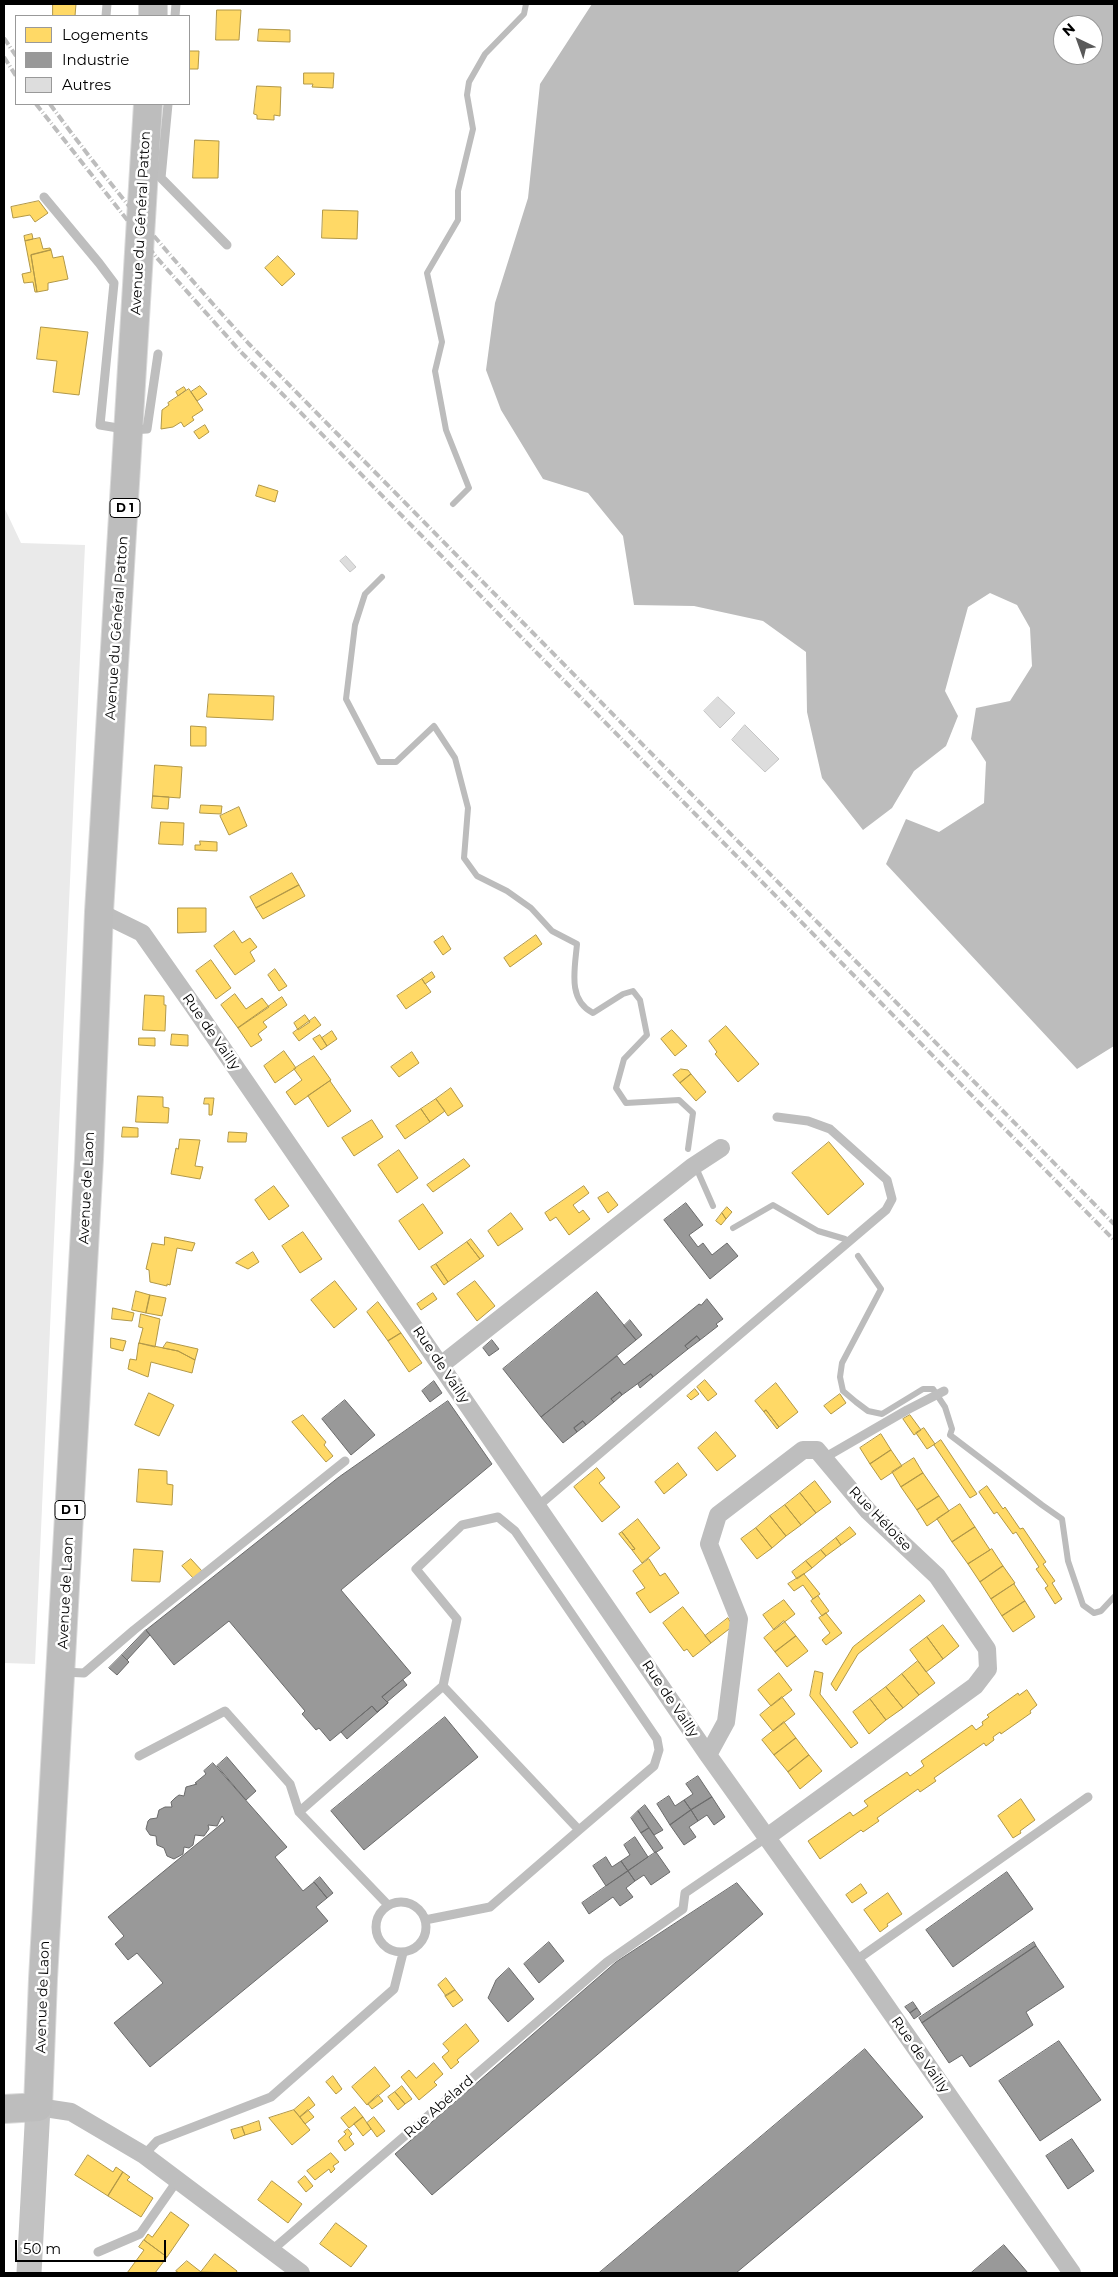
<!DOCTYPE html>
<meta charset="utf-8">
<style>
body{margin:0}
#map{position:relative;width:1118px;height:2277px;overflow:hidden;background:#fff;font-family:Montserrat,sans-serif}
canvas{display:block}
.frame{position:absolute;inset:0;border:5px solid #000;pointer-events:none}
.legend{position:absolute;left:15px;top:15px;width:175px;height:90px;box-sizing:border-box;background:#fff;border:1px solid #999;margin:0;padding:6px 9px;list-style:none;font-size:15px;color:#000}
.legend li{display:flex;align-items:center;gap:10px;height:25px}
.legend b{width:25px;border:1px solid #999}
.north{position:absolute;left:1053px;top:15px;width:50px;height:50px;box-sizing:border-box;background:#fff;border:1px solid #999;border-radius:50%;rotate:318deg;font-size:14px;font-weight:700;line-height:20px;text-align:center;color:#000}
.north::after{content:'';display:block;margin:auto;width:18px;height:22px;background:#595959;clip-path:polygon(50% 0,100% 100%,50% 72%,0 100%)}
.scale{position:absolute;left:15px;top:2240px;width:151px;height:22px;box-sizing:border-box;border:2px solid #000;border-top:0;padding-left:6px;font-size:15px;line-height:18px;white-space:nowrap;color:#000;-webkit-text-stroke:4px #fff;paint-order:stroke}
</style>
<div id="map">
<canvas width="1118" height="2277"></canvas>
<div class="frame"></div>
<ul class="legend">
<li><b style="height:14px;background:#ffd966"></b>Logements</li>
<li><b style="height:14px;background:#999"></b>Industrie</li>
<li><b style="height:14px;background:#ddd"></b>Autres</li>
</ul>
<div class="north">N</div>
<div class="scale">50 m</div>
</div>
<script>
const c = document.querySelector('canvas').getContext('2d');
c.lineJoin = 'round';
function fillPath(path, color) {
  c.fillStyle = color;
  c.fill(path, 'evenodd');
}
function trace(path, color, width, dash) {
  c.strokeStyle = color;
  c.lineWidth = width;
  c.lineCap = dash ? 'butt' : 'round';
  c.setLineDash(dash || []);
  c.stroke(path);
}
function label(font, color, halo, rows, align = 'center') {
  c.font = font + ' Montserrat,sans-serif';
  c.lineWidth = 5;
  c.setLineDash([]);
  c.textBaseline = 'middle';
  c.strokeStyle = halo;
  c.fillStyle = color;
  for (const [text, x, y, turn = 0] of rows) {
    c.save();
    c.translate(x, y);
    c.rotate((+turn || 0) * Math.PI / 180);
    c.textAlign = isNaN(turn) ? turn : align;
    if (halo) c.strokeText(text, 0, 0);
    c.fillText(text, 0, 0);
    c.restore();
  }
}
fillPath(new Path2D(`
 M4,507L21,543L85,545L35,1664L4,1663Z`), '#eaeaea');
fillPath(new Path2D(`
 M592,4H1114V1046L1077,1069L886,864L906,819L939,832L984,803L986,762L971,739L976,708L1010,701L1032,666L1030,628L1017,605L990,593L968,607L945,691L958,716L946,746L914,771L892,808L863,830L822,778L807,712L806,652L763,621L694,606L634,605L623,536L588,493L543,479L501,410L486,370L495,303L528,198L540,84ZM1063,25H1093V55H1063Z`), '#bcbcbc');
const homes = new Path2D(`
 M53,4H76L75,16H53Z
 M217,10H241L239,40H216Z
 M259,29L290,30V42L258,41Z
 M189,51H199L198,69H189Z
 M304,73H334L333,88L312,87L313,84H304Z
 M257,86L281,87L280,116L274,115V120L257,119V115L254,114Z
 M195,140L219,141L218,178H193Z
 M39,201L48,213L35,222L30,215L13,218L11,207Z
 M323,210L358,211L357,239L322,238Z
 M32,234L33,239L25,241L24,236Z
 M40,238L43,249L50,248L51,250L31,255L37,292H35L33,282L24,283L22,274L31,272L25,241Z
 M51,250L53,258L63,256L68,279L48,283V290L37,292L31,255Z
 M278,256L295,274L282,286L265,268Z
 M41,327L88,332L79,395L53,392L57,361L37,359Z
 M200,386L207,394L197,401L191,392Z
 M184,387L186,390L178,396L176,392Z
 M189,389L203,410L192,417L194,420L184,427L181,422L173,427L161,429L162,410L169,405L168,403Z
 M205,425L209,432L199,439L194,432Z
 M259,485L278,491L275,502L256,496Z
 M209,694L274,696L273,720L207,717Z
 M191,726L206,727V746H191Z
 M155,765L182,767L180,798L153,796Z
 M153,796L169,797L168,809L152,808Z
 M201,805L222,806L221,814L200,813Z
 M239,807L247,826L229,835L220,816Z
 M161,822L184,823L183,845L159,844Z
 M200,841L217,842V851L195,850V845H200Z
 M292,873L299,885L256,908L250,897Z
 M299,885L305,896L263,919L256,908Z
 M178,908H206V932L178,933Z
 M234,931L242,943L250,938L257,947L250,952L255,961L235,975L214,946Z
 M536,935L542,944L510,967L504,958Z
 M443,936L451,949L443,955L434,942Z
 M211,960L231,988L216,999L196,971Z
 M275,969L287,986L279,991L268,975Z
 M432,972L435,977L425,984L422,979Z
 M422,979L431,992L406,1009L397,996Z
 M235,994L246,1009L262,998L269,1007L238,1028L221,1005Z
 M145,995L164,996V1005H166L165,1031L143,1030Z
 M282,997L287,1005L263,1022L267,1027L258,1034L262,1040L251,1047L238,1028Z
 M305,1015L310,1022L298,1030L294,1023Z
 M315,1017L321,1025L299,1041L293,1033Z
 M726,1026L759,1064L738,1082L715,1054L717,1052L709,1041Z
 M672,1030L687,1046L675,1056L661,1039Z
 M332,1031L337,1039L327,1046L322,1038Z
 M172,1034L188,1035V1046L171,1045Z
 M320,1035L327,1046L321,1050L313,1039Z
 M139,1038H155V1046L139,1045Z
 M284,1051L296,1068L275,1083L264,1066Z
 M412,1052L419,1063L399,1077L391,1067Z
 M314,1056L331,1080L295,1105L286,1092L302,1080L294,1069Z
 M681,1069L688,1070L691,1074L680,1083L673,1075Z
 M691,1074L706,1092L696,1101L680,1083Z
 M330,1081L351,1111L328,1127L308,1096Z
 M451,1088L463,1106L448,1116L436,1099Z
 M138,1096L163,1097V1107L169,1108L168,1123L136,1122Z
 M205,1098H214L212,1115H209V1104H204Z
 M436,1099L445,1111L430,1122L421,1109Z
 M421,1109L430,1122L405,1139L396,1126Z
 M372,1120L383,1137L354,1156L342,1138Z
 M123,1127L138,1128V1137H122Z
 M229,1132L247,1133L246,1142H228Z
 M180,1139L200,1140L195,1166L203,1167L200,1179L171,1174L176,1148L178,1149Z
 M829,1142L864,1184L828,1215L792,1173Z
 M399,1150L418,1178L397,1193L378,1165Z
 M464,1159L470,1166L433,1192L427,1185Z
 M274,1186L289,1206L269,1220L255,1200Z
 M584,1186L589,1193L573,1205L579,1213L583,1210L590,1219L569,1235L556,1217L550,1221L545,1213Z
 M608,1192L618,1205L608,1213L598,1198Z
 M423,1204L443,1233L419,1250L399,1221Z
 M727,1207L732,1212L726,1219L722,1213Z
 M511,1213L523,1229L498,1246L488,1231Z
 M722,1213L726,1219L721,1225L716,1221Z
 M303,1232L322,1259L300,1273L282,1246Z
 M165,1237L195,1243L192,1251L177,1248L170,1285L167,1284V1286L150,1282L149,1270L146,1269L152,1243L164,1245Z
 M471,1239L484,1256L480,1259L467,1242Z
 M467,1242L480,1259L448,1282L436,1264Z
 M253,1252L259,1262L248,1269L236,1263Z
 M436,1264L448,1282L444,1285L431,1267Z
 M335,1281L357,1309L334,1328L311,1300Z
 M475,1281L495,1306L477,1321L457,1294Z
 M136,1291L150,1295L146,1313L132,1310Z
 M433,1293L437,1299L421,1310L417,1304Z
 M150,1295L166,1298L162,1316L146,1313Z
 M378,1302L401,1333L388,1341L367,1312Z
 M113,1308L134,1313L132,1321L112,1319Z
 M141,1314L160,1319L155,1347L139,1343L143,1328L139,1327Z
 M401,1333L422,1363L409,1372L388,1341Z
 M111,1338L126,1341L123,1351L111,1348Z
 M167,1342L198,1349L195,1360L178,1351L163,1348Z
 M139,1343L178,1351L195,1360L192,1373L151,1362L148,1377L128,1369L130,1359L136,1360Z
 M705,1380L717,1394L708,1401L697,1387Z
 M776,1383L798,1412L779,1427L766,1410L764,1412L755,1401Z
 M695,1389L699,1394L691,1400L687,1396Z
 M149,1393L174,1405L159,1436L135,1425Z
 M840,1394L846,1403L831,1414L824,1406Z
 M766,1410L779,1427L777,1429L764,1412Z
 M303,1415L326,1442L324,1445L333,1456L326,1462L292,1422Z
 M910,1415L921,1430L914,1435L903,1419Z
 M924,1428L935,1444L927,1449L916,1433Z
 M716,1432L736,1456L717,1471L698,1448Z
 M881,1434L891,1450L870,1464L860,1448Z
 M941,1440L977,1494L970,1498L934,1445Z
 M891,1450L902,1466L881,1480L870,1464Z
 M914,1458L923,1473L901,1487L892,1472Z
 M678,1463L687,1475L664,1494L655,1482Z
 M597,1468L605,1478L599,1483L620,1507L602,1522L574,1487Z
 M139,1469L167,1471V1484L173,1485L172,1505L137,1502Z
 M923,1473L939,1496L917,1510L901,1487Z
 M815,1481L831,1502L816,1513L800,1493Z
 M987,1486L1003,1509L1005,1507L1020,1529L1023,1528L1046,1562L1043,1564L1055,1581L1052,1583L1062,1599L1055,1604L1045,1588L1048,1586L1036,1569L1039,1567L1016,1532L1013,1534L997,1512L994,1514L979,1492Z
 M800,1493L816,1513L801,1525L785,1505Z
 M939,1496L949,1511L927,1526L917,1510Z
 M960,1504L975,1527L952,1542L937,1519Z
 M785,1505L801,1525L786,1536L770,1516Z
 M770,1516L786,1536L772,1548L756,1528Z
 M638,1519L660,1548L642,1563L632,1550L635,1549L622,1532Z
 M850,1527L856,1534L841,1545L836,1538Z
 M975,1527L990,1550L968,1564L952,1542Z
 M756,1528L772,1548L757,1559L741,1539Z
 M622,1532L635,1549L632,1550L619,1534Z
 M836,1538L841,1545L826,1556L821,1550Z
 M134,1549L163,1551L160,1582L132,1581Z
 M992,1549L1003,1566L980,1582L968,1564Z
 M821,1550L826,1556L812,1568L806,1561Z
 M191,1559L202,1571L193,1578L182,1566Z
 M649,1559L660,1576L665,1573L679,1593L650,1613L636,1593L645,1588L633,1571Z
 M806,1561L812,1568L797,1579L792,1572Z
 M1003,1566L1015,1583L991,1599L980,1582Z
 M804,1574L820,1594L813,1599L803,1585L794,1591L788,1584Z
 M1014,1584L1025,1601L1002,1616L991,1599Z
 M920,1595L925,1601L858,1654L836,1691L831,1684L853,1647Z
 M818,1596L829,1611L822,1616L811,1601Z
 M784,1600L795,1614L774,1630L763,1615Z
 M1025,1601L1035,1617L1013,1632L1002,1616Z
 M683,1607L711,1643L693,1657L687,1649L684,1651L663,1623Z
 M826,1613L842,1633L826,1645L822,1640L830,1633L819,1618Z
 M728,1618L733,1626L711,1643L705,1636Z
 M784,1621L796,1636L775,1652L764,1638Z
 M943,1625L959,1646L943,1659L927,1637Z
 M796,1636L808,1651L787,1667L775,1652Z
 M927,1637L943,1659L926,1672L910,1650Z
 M918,1661L935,1683L919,1695L902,1674Z
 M815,1671L823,1673L820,1694L858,1743L851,1748L810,1696Z
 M779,1673L792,1690L771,1706L758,1690Z
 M902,1674L919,1695L903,1708L886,1687Z
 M886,1687L903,1708L886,1720L870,1699Z
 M1027,1690L1037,1705L1030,1711L1031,1713L1001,1734L1000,1732L993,1737L994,1740L986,1746L984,1743L934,1778L936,1781L920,1792L918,1789L877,1818L879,1821L863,1832L861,1830L820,1859L808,1841L850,1812L853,1816L868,1806L864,1801L907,1772L910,1776L924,1766L921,1761L972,1725L976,1730L983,1725L982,1722L989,1717L987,1715L1018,1693L1019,1695Z
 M782,1697L795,1714L773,1731L760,1715Z
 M870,1699L886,1720L869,1734L853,1712Z
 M784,1722L796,1738L774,1755L762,1740Z
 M796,1738L809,1755L788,1772L774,1755Z
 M809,1755L822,1771L800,1789L788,1772Z
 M1021,1799L1035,1820L1020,1831L1021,1833L1013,1838L998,1816Z
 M861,1884L867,1893L852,1903L846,1895Z
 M888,1893L902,1914L887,1924L888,1926L880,1932L864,1910Z
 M446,1978L455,1990L446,1996L438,1985Z
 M455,1990L463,2000L453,2007L445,1996Z
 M466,2024L479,2041L457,2060L459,2062L451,2069L442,2057L449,2051L443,2044Z
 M434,2063L443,2074L434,2082L437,2085L419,2100L401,2077L409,2070L416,2078Z
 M375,2067L390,2086L367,2105L352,2087Z
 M333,2076L342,2089L336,2094L326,2082Z
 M402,2086L412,2099L405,2104L395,2092Z
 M395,2092L405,2104L398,2110L388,2097Z
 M378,2095L383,2101L372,2109L368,2104Z
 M309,2097L315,2105L300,2117L294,2110Z
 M355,2107L363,2117L349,2128L341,2118Z
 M294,2110L310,2130L292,2145L269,2118Z
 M308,2110L314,2117L305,2124L300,2117Z
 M363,2117L371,2129L363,2136L354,2124Z
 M374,2117L385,2131L377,2137L367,2123Z
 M259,2121L261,2130L245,2135L242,2127Z
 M242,2127L245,2135L234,2139L231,2130Z
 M348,2129L352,2134L349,2137L354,2144L345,2151L338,2141L346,2134L344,2132Z
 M331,2153L339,2162L333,2166L335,2169L331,2173L329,2169L315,2180L307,2171Z
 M88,2155L113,2172L116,2167L123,2172L108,2196L75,2175Z
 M123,2172L130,2177L127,2180L153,2198L141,2217L108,2196Z
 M305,2176L313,2186L306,2192L298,2182Z
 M272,2181L302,2204L288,2223L258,2200Z
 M171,2212L189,2225L167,2257L144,2240L148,2234L152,2237Z
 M336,2223L367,2246L351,2267L320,2244Z
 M144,2240L167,2257L155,2273H127L144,2250L139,2247Z
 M215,2254L237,2271L236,2273L201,2272Z
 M187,2261L201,2272L203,2273H179L176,2271Z`);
fillPath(homes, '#ffd966');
trace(homes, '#b29847', 1);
const industry = new Path2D(`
 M686,1203L703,1225L689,1235L698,1247L703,1243L712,1255L727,1243L738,1256L710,1279L664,1220Z
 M597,1292L636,1340L541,1417L503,1369Z
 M707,1299L723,1319L716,1324L718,1326L700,1340L697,1336L685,1346L688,1349L653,1377L651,1374L622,1395L620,1392L611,1399L614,1402L586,1425L583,1421L574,1428L577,1432L563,1443L541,1417L617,1356L624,1365L699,1304L701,1305Z
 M630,1320L642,1335L636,1340L624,1326Z
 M697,1336L700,1340L688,1349L685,1346Z
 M492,1340L499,1349L489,1356L483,1348Z
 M651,1374L653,1377L640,1388L638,1384Z
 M434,1381L442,1393L430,1402L422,1391Z
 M620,1392L622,1395L614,1402L611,1399Z
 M345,1400L375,1435L351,1455L322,1419Z
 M448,1401L492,1464L341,1590L411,1673L382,1697L388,1703L377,1712L372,1706L330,1741L319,1728L316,1730L302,1714L305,1711L229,1621L174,1665L146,1630L339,1477Z
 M583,1421L586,1425L577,1432L574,1428Z
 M146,1630L150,1635L127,1660L122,1655Z
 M122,1655L129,1662L117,1675L109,1668Z
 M403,1680L407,1685L387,1702L382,1697Z
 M388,1703L347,1739L341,1732L372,1706L377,1712Z
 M445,1717L478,1757L364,1850L331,1811Z
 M227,1757L256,1791L246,1800L217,1766Z
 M213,1763L287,1847L275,1857L303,1891L314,1882L327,1898L316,1907L328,1921L150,2067L114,2023L163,1983L137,1953L128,1960L115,1944L124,1936L108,1917L225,1821L222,1816L217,1826L208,1825L209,1829L204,1836L195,1835L193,1845L189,1848L184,1847L183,1854L174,1859L167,1856L164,1848L157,1845L156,1836L150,1835L146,1829L148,1821L150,1819L157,1818L159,1810L165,1807H172L171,1802L175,1798L179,1795L184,1796L186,1787L197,1784L195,1783L206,1774L204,1771Z
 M698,1776L712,1797L691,1810L684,1800L693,1794L686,1784Z
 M669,1796L675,1806L684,1800L691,1810L670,1825L657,1804Z
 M712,1797L725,1817L714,1825L707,1815L698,1821L691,1810Z
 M645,1805L663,1830L654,1835L638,1811Z
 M691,1810L698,1821L689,1827L696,1837L684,1845L670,1825Z
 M638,1811L649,1828L641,1833L631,1818Z
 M649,1828L663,1848L655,1853L641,1833Z
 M635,1837L648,1857L628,1871L621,1861L630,1855L624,1845Z
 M656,1852L670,1872L651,1885L644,1875L635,1881L628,1871Z
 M606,1857L612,1867L621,1861L628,1871L606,1886L593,1866Z
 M628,1871L635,1881L626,1888L633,1897L620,1906L613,1897L589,1914L582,1903Z
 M1007,1872L1033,1909L953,1967L926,1930Z
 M320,1877L333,1893L327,1898L314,1882Z
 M737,1883L763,1914L432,2195L395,2154L616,1962Z
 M549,1942L564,1961L539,1983L524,1964Z
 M1034,1942L1036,1946L922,2023L919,2018Z
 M1036,1946L1064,1987L1026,2012L1033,2025L970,2067L962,2055L949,2063L922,2023Z
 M509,1968L534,1999L508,2022L488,1998L496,1980Z
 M913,2002L917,2008L910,2013L905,2007Z
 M917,2008L921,2014L914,2019L910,2013Z
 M1059,2041L1101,2100L1040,2141L999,2081Z
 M865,2049L923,2117L736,2273H599Z
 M1072,2139L1094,2171L1068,2189L1046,2156Z
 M1004,2245L1028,2273H971Z`);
fillPath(industry, '#999');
trace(industry, '#6b6b6b', 1);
trace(new Path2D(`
 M453,504L469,488L446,430L435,371L442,342L427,273L458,220V191L473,129L467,95L469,82L485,54L524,14L526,4
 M382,577L365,594L355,625L346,699L379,762H396L434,726L455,758L468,808L464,858L477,876L507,891L531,908L552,931L577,944C575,968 567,1000 593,1013L623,994L633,991L640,1000L647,1035L624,1059L616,1088L626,1103L679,1100L693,1113L688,1149
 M698,1172L713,1206
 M733,1228L773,1205L818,1231L845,1239
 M858,1256L881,1289L842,1363L840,1377L843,1391L856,1402L868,1411L882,1414L923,1389H933L945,1407L952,1429L950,1435L1042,1505L1062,1519L1068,1561L1083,1605L1094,1613L1101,1611L1114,1597`), '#bcbcbc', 6);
const building = new Path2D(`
 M346,556L356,567L350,572L340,561Z
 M718,697L735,713L720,728L704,711Z
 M745,725L779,759L765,772L732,740Z`);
fillPath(building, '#ddd');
trace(building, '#c5c5c5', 1);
const primary = new Path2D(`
 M153,16V4
 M4,2109L38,2107L43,1979L89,1159L99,912L148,104`);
trace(primary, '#dbdbdb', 30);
trace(new Path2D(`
 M106,16L107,4
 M175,16L176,4
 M168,104L161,178L227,245
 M44,197L99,263L114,283L100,425L130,430L147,429L158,354
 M824,1458L907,1410L944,1391
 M538,1506L886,1210L892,1199L887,1180L830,1129L808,1121L777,1117
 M63,1672L84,1673L134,1630L345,1461
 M443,1686L457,1619L416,1569L462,1525L498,1517L515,1531L657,1739L659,1750L654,1766L579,1830
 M139,1756L225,1711L290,1784L299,1812
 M376 1927a25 25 0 1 1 50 0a25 25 0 1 1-50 0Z
 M388,1905L299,1812L443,1686L579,1830L490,1907L425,1920
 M855,1961L1088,1797
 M144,2155L157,2141L271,2097L394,1989L403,1953
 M271,2251L607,1962L683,1909L685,1893L767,1837
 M98,2252L140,2234L177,2181`), '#bebebe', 9);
trace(new Path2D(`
 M99,912L142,933L194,1007L708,1755L855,1961L1072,2273
 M441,1365L692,1167L721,1148
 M708,1755L726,1722L739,1619L709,1544L718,1515L803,1450H817L868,1511L937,1576L987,1649L988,1669L975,1686L767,1837
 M38,2107L71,2112L144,2155L301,2273`), '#bebebe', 18);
trace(new Path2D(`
 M29,2273L38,2107`), '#c2c2c2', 25);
trace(primary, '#bdbdbd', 28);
trace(new Path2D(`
 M4,38L16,56
 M4,57L16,76
 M36,104L157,258L241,352L1114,1240
 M50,104C111,188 179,267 249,344L1114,1224`), '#bdbdbd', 4, [8, 2.5, 1, 2.5]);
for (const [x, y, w] of [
 [125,508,30],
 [70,1510,30]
]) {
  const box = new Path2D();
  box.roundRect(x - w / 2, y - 9.5, w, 19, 4);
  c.fillStyle = '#fff';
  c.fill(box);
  trace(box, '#000', 1);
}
label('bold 12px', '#000', null, [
 ["D 1",125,508],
 ["D 1",70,1510]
]);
label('14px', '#000', '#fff', [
 ["Avenue du Général Patton",141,223,-87],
 ["Avenue du Général Patton",117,628,-86],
 ["Rue de Vailly",211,1032,55],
 ["Avenue de Laon",87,1188,-87],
 ["Rue de Vailly",441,1365,56],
 ["Rue Héloïse",880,1519,46],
 ["Avenue de Laon",66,1593,-87],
 ["Rue de Vailly",670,1699,56],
 ["Avenue de Laon",43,1997,-88],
 ["Rue de Vailly",920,2055,55],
 ["Rue Abélard",439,2107,-41]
]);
</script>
